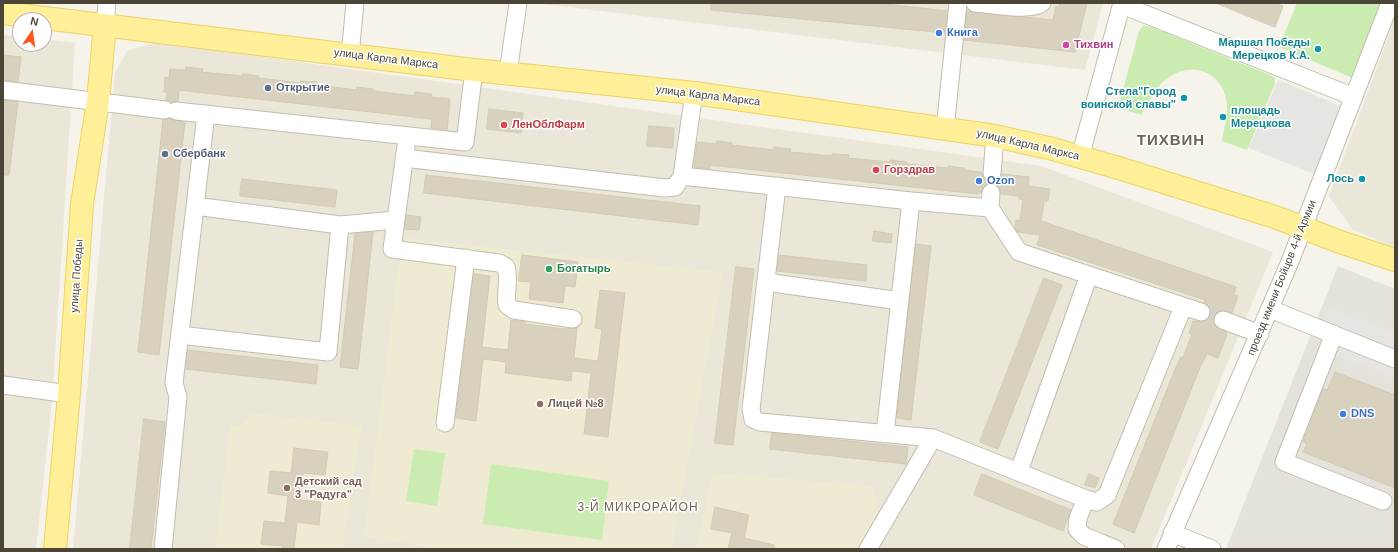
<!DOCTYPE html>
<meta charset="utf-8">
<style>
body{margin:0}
#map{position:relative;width:1398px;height:552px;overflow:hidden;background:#f6f3ea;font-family:Helvetica,sans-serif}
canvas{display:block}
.frame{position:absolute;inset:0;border:4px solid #4a4537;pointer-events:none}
.north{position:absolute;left:12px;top:12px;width:40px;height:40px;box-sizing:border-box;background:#fff;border:1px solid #b7b5af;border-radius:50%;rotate:13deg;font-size:11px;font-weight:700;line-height:16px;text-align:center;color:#4a4537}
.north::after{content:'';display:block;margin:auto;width:14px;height:18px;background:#ff5717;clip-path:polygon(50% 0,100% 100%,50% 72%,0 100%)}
</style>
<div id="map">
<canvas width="1398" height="552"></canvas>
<div class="frame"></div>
<div class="north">N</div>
</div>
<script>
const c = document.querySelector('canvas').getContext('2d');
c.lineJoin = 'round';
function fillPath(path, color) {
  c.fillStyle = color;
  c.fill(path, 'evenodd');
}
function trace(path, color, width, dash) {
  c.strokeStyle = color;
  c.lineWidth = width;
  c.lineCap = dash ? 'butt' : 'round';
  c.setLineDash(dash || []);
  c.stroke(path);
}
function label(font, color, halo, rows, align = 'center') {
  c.font = font + ' Helvetica,sans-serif';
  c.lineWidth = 3;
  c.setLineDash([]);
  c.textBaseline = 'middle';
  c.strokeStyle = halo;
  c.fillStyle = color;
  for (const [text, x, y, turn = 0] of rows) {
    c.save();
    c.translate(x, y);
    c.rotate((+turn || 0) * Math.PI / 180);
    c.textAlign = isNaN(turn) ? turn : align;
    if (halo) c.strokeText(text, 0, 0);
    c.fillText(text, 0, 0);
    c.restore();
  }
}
fillPath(new Path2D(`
 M535,3H1103L1085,70Z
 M1395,19V247L1353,230L1329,196Z
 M3,35L20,37V44H44V39L75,43L52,402L36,549H3Z
 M157,42L1041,166L1273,252L1151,549H73L115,73L127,51Z`), '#eae6d8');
fillPath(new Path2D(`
 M1338,266L1395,289V549H1226Z`), '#e5e2db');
fillPath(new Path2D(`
 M402,238L723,272L672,549H439L364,536Z
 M250,413L362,426L342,549H215L230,425L242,426Z
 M713,473L874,486L877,513L858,549H696Z`), '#efebd3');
fillPath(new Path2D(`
 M1297,3H1383L1355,79L1279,47Z
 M1143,26L1152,27L1270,75L1275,78V84L1247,150L1222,141C1224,127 1229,112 1226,98C1219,68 1186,61 1164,81C1154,90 1148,104 1141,115L1118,108L1139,31Z
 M414,449L445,453L437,506L406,501Z
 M491,464L609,481L602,540L483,524Z`), '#caecb1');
fillPath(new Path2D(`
 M1278,80L1341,106L1314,174L1249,148Z
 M1329,306L1395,332V378L1333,355L1336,346L1317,334Z`), '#e7e5e1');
const building = new Path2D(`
 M712,3H877L947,11L945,33L711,10Z
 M1060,3H1087L1075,52L964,40L967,11L1053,20L1056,6L1059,7Z
 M1216,3H1276L1283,6L1275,27Z
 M3,55L21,57L18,82L3,80Z
 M186,67L203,69L202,72L242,76V74L259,76V78L300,83L301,81L317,82V85L357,90V87L373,89V91L414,96L415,92L432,94L431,97L450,99L447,130L431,128L432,119L179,90L178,101L171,102L166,100L167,92H164L165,77L169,78L170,69L185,70Z
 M3,100L18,102L9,175H3Z
 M489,109L523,113L521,133L487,129Z
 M170,119L185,122L159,355L138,352L163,120Z
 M649,126L674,128L673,148L647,146Z
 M717,141L732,143V145L774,150V147L791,149L790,152L832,156V154L849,155L848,158L890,162V160L907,162V164L948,168V166L964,168V170L982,172L983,178L991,183L997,182L1002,174L1029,177L1028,186L1050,189L1048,201H1044L1041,221L1236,287L1234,295L1238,296L1232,313L1221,310L1214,317L1215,326L1226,332L1227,334L1218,358L1207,354L1201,365L1134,533L1113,524L1176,367L1181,357L1183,358L1192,334L1189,333L1193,321L1203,322L1210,315L1211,310L1204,303L1205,300L1037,245L1040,235L1018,232L1015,228L1016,220L1020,221L1023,200L1019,199V196L1001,194L1000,188L992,183L986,184L981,192L978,194L710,165V169L694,167L697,142L717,144Z
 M426,175L700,206L698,225L424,193Z
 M242,179L337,190L335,207L240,196Z
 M407,215L421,217L419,230L405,229Z
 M874,231L892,234L891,243L873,241Z
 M373,232L358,369L340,367L355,234Z
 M916,244L931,246L911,420L897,418Z
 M522,255L578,262L575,287L565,286L563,303L529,299L531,282L519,281Z
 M779,255L867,265L866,281L777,271Z
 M736,267L754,269L733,445L715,443Z
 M474,274L490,276L482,347L508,350L511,320L525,322V324L564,329L577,328L574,358L598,361L602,329L595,328L600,290L625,293L608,437L584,434L591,373L572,371L571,381L505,373L506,362L483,359L476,421L456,418Z
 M1044,278L1062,285L998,449L980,442Z
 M188,350L318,365L316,384L186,369Z
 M1335,372L1395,395V488L1303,452L1307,443L1303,442L1323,389L1327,390Z
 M144,419L165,422L151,549H130Z
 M772,433L908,447L906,464L770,449Z
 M294,448L328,452L325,475L303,473L300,500L321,502L319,525L297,522L294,549H282V546L261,544L264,521L285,523L288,496L268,493L270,471L291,473Z
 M982,474L1071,510L1063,531L974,495Z
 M1089,474L1099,478L1095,488L1085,485Z
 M715,507L749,515L744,538L774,545V549H728L732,533L711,529Z`);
fillPath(building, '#d8d1be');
trace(building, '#d3cab1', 1);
trace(new Path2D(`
 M1201,312L1223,320`), '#d4d0c6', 17, [17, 8]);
const minor = new Path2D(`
 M975,3C989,4 1032,12 1042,3
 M1122,5L1354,97
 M105,25L107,3
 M350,55L355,3
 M508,73L518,3
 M3,90L165,110
 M176,111L465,142L474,70
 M945,129L958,3
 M406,146L392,249L499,263L506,267C510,280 505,291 507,305L514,310L573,319
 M1080,157L1122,3
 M404,158L665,188L675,187L682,176L694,93
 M992,173L995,136
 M682,176L911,201L990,208
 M777,186L751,409L753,419L760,422L933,438L1086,499
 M991,193L990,208L1019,252L1201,312
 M340,225L396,220
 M766,282L900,301
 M1270,309L1395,359
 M1223,320L1260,334
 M1334,334L1284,462L1383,501
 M180,335L328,352L340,225L195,206
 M3,385L69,394
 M445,423L466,258
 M885,434L911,201
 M1019,471L1089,275
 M1172,533L1212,549
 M1099,542L1116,549
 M163,549L178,397L174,383L206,114
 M868,549L933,438
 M1096,549L1099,542L1084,536L1077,529L1078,518L1086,499L1097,502L1107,495L1183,307
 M1166,549L1289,264L1390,3`);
const major = new Path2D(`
 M3,13L474,70L694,93L995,136L1053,149L1122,169L1275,217L1340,242L1395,260
 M55,549L69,394L82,204L98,101L105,25`);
trace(minor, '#c2bdac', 19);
trace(major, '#ebd363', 24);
trace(minor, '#fff', 17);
trace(major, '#ffef99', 22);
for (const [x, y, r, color] of [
 [939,33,4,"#3f7fe0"],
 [1066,45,4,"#d1479c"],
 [1318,49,4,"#0f9aa8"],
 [268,88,4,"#5c6f8a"],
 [1184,98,4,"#0f9aa8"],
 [1223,117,4,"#0f9aa8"],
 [504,125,4,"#e0444e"],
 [165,154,4,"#5c6f8a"],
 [876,170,4,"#e0444e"],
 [1362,179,4,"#0f9aa8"],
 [979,181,4,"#3f7fe0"],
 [549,269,4,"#2e9e5b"],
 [540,404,4,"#8d6e63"],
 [1343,414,4,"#3f7fe0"],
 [287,488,4,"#8d6e63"]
]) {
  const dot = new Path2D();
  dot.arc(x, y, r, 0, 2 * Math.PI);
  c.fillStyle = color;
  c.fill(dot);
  trace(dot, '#fff', 1.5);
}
label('bold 11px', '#366cbe', '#fff', [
 ["Книга",947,33],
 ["Ozon",987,181],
 ["DNS",1351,414]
], 'left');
label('bold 11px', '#0d838f', '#fff', [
 ["Маршал Победы",1310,43],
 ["Мерецков К.А.",1310,56],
 ["Стела\"Город",1176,92],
 ["воинской славы\"",1176,105],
 ["площадь",1231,111,"left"],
 ["Мерецкова",1231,124,"left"],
 ["Лось",1354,179]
], 'right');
label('bold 11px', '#b23c85', '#fff', [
 ["Тихвин",1074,45]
], 'left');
label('11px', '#4a4537', '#fff', [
 ["улица Карла Маркса",386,59,7],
 ["улица Карла Маркса",708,96,7],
 ["улица Карла Маркса",1028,145,13],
 ["улица Победы",77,276,-86],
 ["проезд имени Бойцов 4-й Армии",1282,278,-68]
]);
label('bold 11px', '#4e5e75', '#fff', [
 ["Открытие",276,88],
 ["Сбербанк",173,154]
], 'left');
label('bold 11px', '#be3a42', '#fff', [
 ["ЛенОблФарм",512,125],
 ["Горздрав",884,170]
], 'left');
label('bold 11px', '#27864d', '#fff', [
 ["Богатырь",557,269]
], 'left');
label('bold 11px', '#785e54', '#fff', [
 ["Лицей №8",548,404],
 ["Детский сад",295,482],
 ["3 \"Радуга\"",295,495]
], 'left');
c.letterSpacing = '1px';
label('12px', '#6e654e', '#fff', [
 ["3-Й МИКРОРАЙОН",638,508]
]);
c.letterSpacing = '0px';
c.letterSpacing = '1px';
label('bold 15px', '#6e654e', '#fff', [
 ["ТИХВИН",1171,141]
]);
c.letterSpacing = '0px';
</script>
